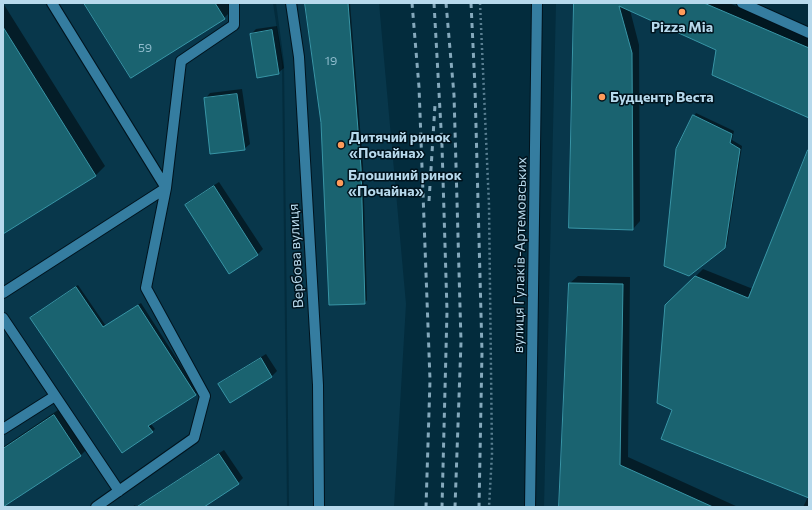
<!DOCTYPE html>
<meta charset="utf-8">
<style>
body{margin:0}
#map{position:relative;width:812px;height:510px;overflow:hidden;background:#032c3d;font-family:Commissioner,sans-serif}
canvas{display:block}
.frame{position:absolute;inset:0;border:4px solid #b7d9ec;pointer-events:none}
</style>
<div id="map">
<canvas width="812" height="510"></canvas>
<div class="frame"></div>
</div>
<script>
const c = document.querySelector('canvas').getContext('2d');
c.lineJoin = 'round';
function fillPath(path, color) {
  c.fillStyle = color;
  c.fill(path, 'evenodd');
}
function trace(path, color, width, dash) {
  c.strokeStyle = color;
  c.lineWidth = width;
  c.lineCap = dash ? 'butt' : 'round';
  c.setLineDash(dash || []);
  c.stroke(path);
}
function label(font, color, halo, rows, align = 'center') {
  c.font = font + ' Commissioner,sans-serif';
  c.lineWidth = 3;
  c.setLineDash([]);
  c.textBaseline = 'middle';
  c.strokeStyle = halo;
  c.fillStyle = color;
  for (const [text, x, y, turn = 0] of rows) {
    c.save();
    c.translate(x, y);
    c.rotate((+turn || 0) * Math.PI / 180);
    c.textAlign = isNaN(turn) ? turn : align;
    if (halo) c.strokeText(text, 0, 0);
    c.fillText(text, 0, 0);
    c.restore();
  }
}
fillPath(new Path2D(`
 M3,3H273L282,63L287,507H3Z
 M276,3H379L406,304L394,507H289L284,62Z
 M556,3H705L809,48V507H544Z`), '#08374b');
fillPath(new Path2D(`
 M3,3L105,166L95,176L3,233Z
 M85,3H231L234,8L224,18L132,77Z
 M306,3H350L363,165L367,300L365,303L322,123Z
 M575,3H729L809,38V117L717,50L630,10L639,45L640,221L633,229Z
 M277,26L284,68L278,73L251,34L256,29Z
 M242,89L250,144L244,149L205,99L210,93Z
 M696,113L734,131L732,140L742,146L727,244L724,247L694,116Z
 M809,151V507H803L808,497L673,409L666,306L703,269L753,289Z
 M219,182L263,249L258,254L229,272L186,206L191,200Z
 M578,276L630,277L628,457L738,507H560L570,283Z
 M78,285L106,326L141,303L198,392L151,424L155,429L152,432L34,316Z
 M266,354L277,371L272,376L230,402L220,385L225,379Z
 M64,406L90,446L81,455L3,507V447Z
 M224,450L243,478L238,483L202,507H132L135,505L136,507Z`), '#0007');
const building = new Path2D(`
 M84,3H215L225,19L131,78Z
 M305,3H348L361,168L365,304L329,305L321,123Z
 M574,3H704L809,48V118L712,75L716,50L619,6L632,53L633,230L569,228Z
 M3,27L96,176L3,234Z
 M272,30L279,74L257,78L250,34Z
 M237,94L245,150L210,154L204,98Z
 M693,115L732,134L730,143L740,149L725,248L689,276L664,266L676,149Z
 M808,150H809V498L661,439L672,410L657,403L665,305L695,276L748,298Z
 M214,186L258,255L229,274L185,205Z
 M569,283L623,284L620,465L713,507H559Z
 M76,287L103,327L138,305L196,395L148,426L153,432L122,453L30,318Z
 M261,358L272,377L230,403L218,384Z
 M54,415L81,456L3,507V449Z
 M219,454L239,484L204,507H137Z`);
fillPath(building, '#1a6370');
trace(building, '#3895a6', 1);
const service = new Path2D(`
 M52,3L166,188
 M3,293L166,188
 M3,318L119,491
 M3,429L55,396
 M96,507L194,438L205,396L146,288L166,188L181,61L234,25V3`);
const minor = new Path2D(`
 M291,3L299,57L318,385L319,507
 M742,3L809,33
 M530,507L537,3`);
trace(service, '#00131d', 12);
trace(minor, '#00131d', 12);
trace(new Path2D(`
 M480,3L489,205L492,454L489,507`), '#597f91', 2.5, [2, 3]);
trace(service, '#357da0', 10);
trace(minor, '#357da0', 10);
trace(new Path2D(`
 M412,3L419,87L430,380L426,507
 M434,3L442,146L447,311L442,507
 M446,3L454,95L461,342L455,507
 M471,3L475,88L482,352L479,507
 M429,201L435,105`), '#85a9bc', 3, [5, 5]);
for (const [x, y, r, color] of [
 [682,12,4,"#ff9b5a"],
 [602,97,4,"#ff9b5a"],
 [341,145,4,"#ff9b5a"],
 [340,183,4,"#ff9b5a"]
]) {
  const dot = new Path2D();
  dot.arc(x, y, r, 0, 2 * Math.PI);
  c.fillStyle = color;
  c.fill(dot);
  trace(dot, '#00131d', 1.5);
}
label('12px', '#90bccd', null, [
 ["59",145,48],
 ["19",331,61]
]);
label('bold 14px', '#b7d9ec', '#00131d', [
 ["Pizza Mia",682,27,"center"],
 ["Будцентр Веста",610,97],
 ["Дитячий ринок",349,137],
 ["«Почайна»",349,153],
 ["Блошиний ринок",348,175],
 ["«Почайна»",348,191]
], 'left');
label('14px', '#b7d9ec', '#00131d', [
 ["вулиця Гулаків-Артемовських",520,255,-89],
 ["Вербова вулиця",296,256,-93]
]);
</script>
